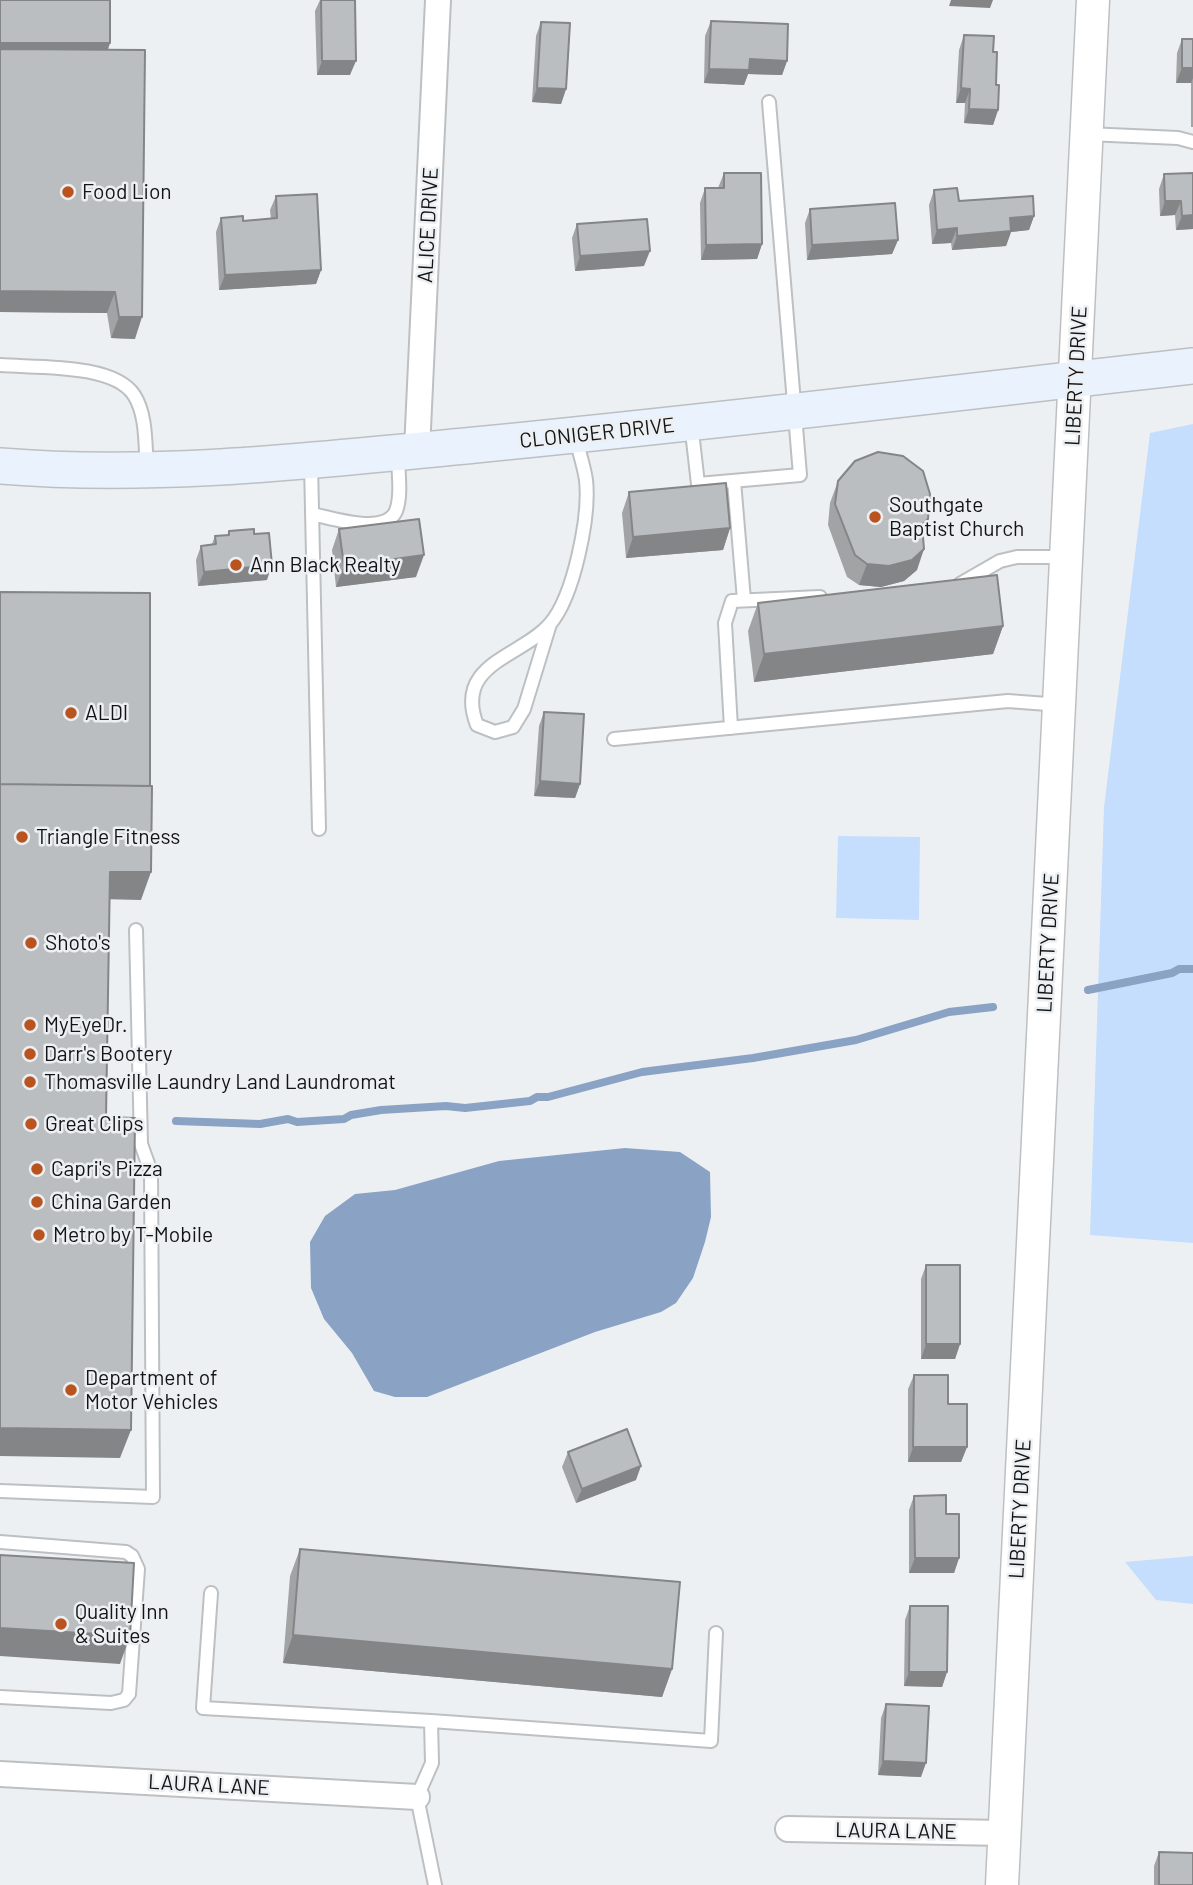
<!DOCTYPE html>
<style>
body{margin:0}
canvas{display:block;background:#edf0f2}
</style>
<canvas width="1193" height="1885"></canvas>
<script>
const c = document.querySelector('canvas').getContext('2d');
c.lineJoin = 'round';
function fillPath(path, color) {
  c.fillStyle = color;
  c.fill(path, 'evenodd');
}
function trace(path, color, width, dash) {
  c.strokeStyle = color;
  c.lineWidth = width;
  c.lineCap = dash ? 'butt' : 'round';
  c.setLineDash(dash || []);
  c.stroke(path);
}
function label(font, color, halo, rows, align = 'center') {
  c.font = font + ' Barlow,sans-serif';
  c.lineWidth = 5;
  c.setLineDash([]);
  c.textBaseline = 'middle';
  c.strokeStyle = halo;
  c.fillStyle = color;
  for (const [text, x, y, turn = 0] of rows) {
    c.save();
    c.translate(x, y);
    c.rotate((+turn || 0) * Math.PI / 180);
    c.textAlign = isNaN(turn) ? turn : align;
    if (halo) c.strokeText(text, 0, 0);
    c.fillText(text, 0, 0);
    c.restore();
  }
}
fillPath(new Path2D(`
 M1193,424V1243L1090,1235L1104,807L1150,433Z
 M838,836L920,837L919,920L836,918Z
 M1193,1556V1604L1156,1600L1125,1562Z`), '#c6defd');
fillPath(new Path2D(`
 M625,1148L680,1152L710,1172L711,1217L705,1242L693,1278L676,1303L661,1312L595,1332L427,1397H395L374,1391L352,1353L324,1319L311,1288L310,1242L325,1216L355,1194L395,1190L499,1161Z`), '#8aa3c4');
trace(new Path2D(`
 M1088,990L1172,973L1179,969H1193
 M176,1121L260,1124L288,1119L297,1122L344,1119L351,1115L381,1110L446,1106L465,1108L530,1101L537,1097H548L642,1072L753,1058L856,1040L949,1012L993,1007`), '#8aa3c4', 8);
const service = new Path2D(`
 M1087,134L1178,138L1193,142
 M0,365C35,368 113,363 134,395C147,415 145,446 147,469
 M691,423L698,484L800,475L769,102
 M311,464L319,829
 M734,481L744,600
 M312,514C332,518 385,536 396,511C402,495 398,472 398,455
 M960,584L1000,561L1017,557H1064
 M550,624L524,709L513,727L495,732L477,725C453,663 522,657 550,624C574,596 590,516 586,480C584,466 579,452 576,439
 M731,728L725,623L732,601L820,597
 M614,739L1008,701L1060,705
 M0,1491L153,1497L151,1172L141,1144L136,930
 M0,1542L126,1552L132,1556L138,1569L129,1694L124,1700L111,1703L0,1697
 M211,1593L203,1708L431,1721L432,1763L417,1797L435,1885
 M431,1721L711,1741L716,1633`);
const minor = new Path2D(`
 M417,450L438,0
 M0,1774L417,1797
 M788,1829L1004,1833`);
const tertiary = new Path2D(`
 M1002,1885L1093,0`);
const secondary = new Path2D(`
 M0,466C158,479 317,460 475,445C714,422 954,393 1193,366`);
trace(service, '#bdc0c2', 16);
trace(minor, '#bdc0c2', 28);
trace(tertiary, '#bdc0c2', 35);
trace(secondary, '#bdc0c2', 38);
trace(service, '#fff', 12);
trace(minor, '#fff', 24);
trace(tertiary, '#fff', 32);
trace(secondary, '#e9f2fd', 35);
fillPath(new Path2D(`
 M320,0H355L350,75H317L315,11Z
 M711,21L787,61L782,75L748,74L744,85L704,83L705,36Z
 M541,22L566,89L561,104L532,102L536,36Z
 M964,35L993,52L998,110L993,125L964,123L965,103H956L959,50Z
 M1182,39H1193V127H1191V83H1176L1177,53Z
 M110,43L108,50L135,339L111,338L107,313L0,312Z
 M724,173L762,244L757,259L701,260L700,203L705,188H718Z
 M1193,173V229L1176,230L1175,215L1160,216L1159,189L1164,174Z
 M934,190L959,201L1034,216L1029,230L1011,232L1006,246L952,250L951,243L932,244L929,205Z
 M276,196L321,270L316,284L219,290L216,232L221,218L243,221L271,219L270,210Z
 M810,209L898,240L892,254L807,260L805,223Z
 M577,224L644,266L575,271L572,238Z
 M838,481L923,532L917,570L904,581L881,587L859,585L847,577L828,525L830,503Z
 M629,492L730,528L723,550L626,558L622,513Z
 M339,529L416,577L336,587L332,550Z
 M229,531L254,534L267,580L198,586L196,560L201,546L212,544L215,536L227,535Z
 M758,603L1003,626L993,654L754,682L748,631Z
 M544,712L580,784L575,798L534,796L539,726Z
 M926,1265L960,1344L955,1359H921V1279Z
 M914,1375L948,1404L967,1447L961,1462H908V1389Z
 M568,1452L636,1480L576,1503L562,1467Z
 M914,1496L946,1514L959,1558L954,1573H909V1510Z
 M300,1549L672,1669L662,1697L283,1663L290,1576Z
 M910,1606L947,1672L942,1687L904,1686L905,1620Z
 M886,1704L921,1777L878,1775L881,1718Z
 M1159,1852L1193,1885H1154V1866Z`), '#a1a3a5');
fillPath(new Path2D(`
 M951,0H993L990,8L949,6Z
 M0,43H110L100,71H0Z
 M750,59L787,61L782,75L748,74L744,85L704,83L709,69Z
 M322,61H356L350,75H317Z
 M1182,68H1193V78L1191,83H1176Z
 M537,88L566,89L561,104L532,102Z
 M961,88L970,89L965,103H956Z
 M969,109L998,110L993,125L964,123Z
 M1165,201H1181L1175,215L1160,216Z
 M1193,215V229L1176,230L1182,216Z
 M1034,216L1029,230L1011,232L1006,246L952,250L957,236L1010,218Z
 M957,228L951,243L932,244L937,230Z
 M898,240L892,254L807,260L812,245Z
 M762,244L757,259L701,260L706,245Z
 M650,251L644,266L575,271L580,256Z
 M321,270L316,284L219,290L225,275Z
 M0,291L115,292L107,313L0,312Z
 M119,317H142L135,339L111,338Z
 M730,528L723,550L626,558L633,537Z
 M924,549L917,570L904,581L881,587L859,585L867,564Z
 M424,555L416,577L336,587L344,566Z
 M272,565L267,580L198,586L204,572Z
 M1003,626L993,654L754,682L764,654Z
 M540,781L580,784L575,798L534,796Z
 M110,872H151L141,900L100,899Z
 M926,1344H960L955,1359H921Z
 M0,1428L131,1430L120,1458L0,1456Z
 M913,1447H967L961,1462H908Z
 M641,1466L636,1480L576,1503L582,1489Z
 M915,1558H959L954,1573H909Z
 M0,1628L130,1636L120,1664L0,1656Z
 M293,1635L672,1669L662,1697L283,1663Z
 M909,1672H947L942,1687L904,1686Z
 M883,1761L926,1763L921,1777L878,1775Z`), '#838586');
const building = new Path2D(`
 M0,0H110V43H0Z
 M321,0H355L356,61H322Z
 M711,21L788,24L787,61L750,59L749,70L709,69Z
 M541,22L570,23L566,89L537,88Z
 M964,35L994,36L993,52H997L996,85H999L998,110L969,109L970,89L961,88Z
 M1182,39H1193V68H1182Z
 M0,49L145,50L142,317H119L115,292L0,291Z
 M724,173H761L762,244L706,245L705,188H724Z
 M1193,173V215L1182,216L1181,201H1165L1164,174Z
 M957,188L959,201L1033,196L1034,216L1010,218L1011,231L957,236V228L937,230L934,190Z
 M317,194L321,270L225,275L221,218L243,216V221L277,218L276,196Z
 M895,203L898,240L812,245L810,209Z
 M647,219L650,251L580,256L577,224Z
 M878,452L903,456L923,471L930,494L928,519L922,525L924,549L912,560L889,566L867,564L855,555L835,504L838,481L855,461Z
 M726,483L730,528L633,537L629,492Z
 M419,519L424,555L344,566L339,529Z
 M254,529V534L269,533L272,565L204,572L201,546L216,544L215,536L229,535V531Z
 M997,575L1003,626L764,654L758,603Z
 M0,592L150,593V786L0,784Z
 M544,712L584,714L580,784L540,781Z
 M0,784L152,786L151,872H110L106,1117L135,1118L131,1430L0,1428Z
 M926,1265H960V1344H926Z
 M914,1375H948V1404H967V1447H913Z
 M627,1429L641,1466L582,1489L568,1452Z
 M946,1495V1514H959V1558H915L914,1496Z
 M300,1549L680,1582L672,1669L293,1635Z
 M0,1555L134,1563L130,1636L0,1628Z
 M910,1606H948L947,1672H909Z
 M886,1704L929,1706L926,1763L883,1761Z
 M1159,1852L1193,1853V1885H1159Z`);
fillPath(building, '#bbbec0');
trace(building, '#838586', 2);
for (const [x, y, r, color] of [
 [68,192,7,"#b95421"],
 [875,517,7,"#b95421"],
 [236,565,7,"#b95421"],
 [71,713,7,"#b95421"],
 [22,837,7,"#b95421"],
 [31,943,7,"#b95421"],
 [30,1025,7,"#b95421"],
 [30,1054,7,"#b95421"],
 [30,1082,7,"#b95421"],
 [31,1124,7,"#b95421"],
 [37,1169,7,"#b95421"],
 [37,1202,7,"#b95421"],
 [39,1235,7,"#b95421"],
 [71,1390,7,"#b95421"],
 [61,1624,7,"#b95421"]
]) {
  const dot = new Path2D();
  dot.arc(x, y, r, 0, 2 * Math.PI);
  c.fillStyle = color;
  c.fill(dot);
  trace(dot, '#edf0f2', 2.5);
}
label('21px', '#141415', '#edf0f2', [
 ["Food Lion",82,192],
 ["Southgate",889,505],
 ["Baptist Church",889,529],
 ["Ann Black Realty",250,565],
 ["ALDI",85,713],
 ["Triangle Fitness",36,837],
 ["Shoto's",45,943],
 ["MyEyeDr.",44,1025],
 ["Darr's Bootery",44,1054],
 ["Thomasville Laundry Land Laundromat",44,1082],
 ["Great Clips",45,1124],
 ["Capri's Pizza",51,1169],
 ["China Garden",51,1202],
 ["Metro by T-Mobile",53,1235],
 ["Department of",85,1378],
 ["Motor Vehicles",85,1402],
 ["Quality Inn",75,1612],
 ["& Suites",75,1636]
], 'left');
label('21px', '#141415', '#edf0f2', [
 ["ALICE DRIVE",428,225,-87],
 ["LIBERTY DRIVE",1076,376,-87],
 ["CLONIGER DRIVE",597,433,-6],
 ["LIBERTY DRIVE",1048,943,-87],
 ["LIBERTY DRIVE",1020,1509,-87],
 ["LAURA LANE",209,1785,3],
 ["LAURA LANE",896,1831,1]
]);
</script>
